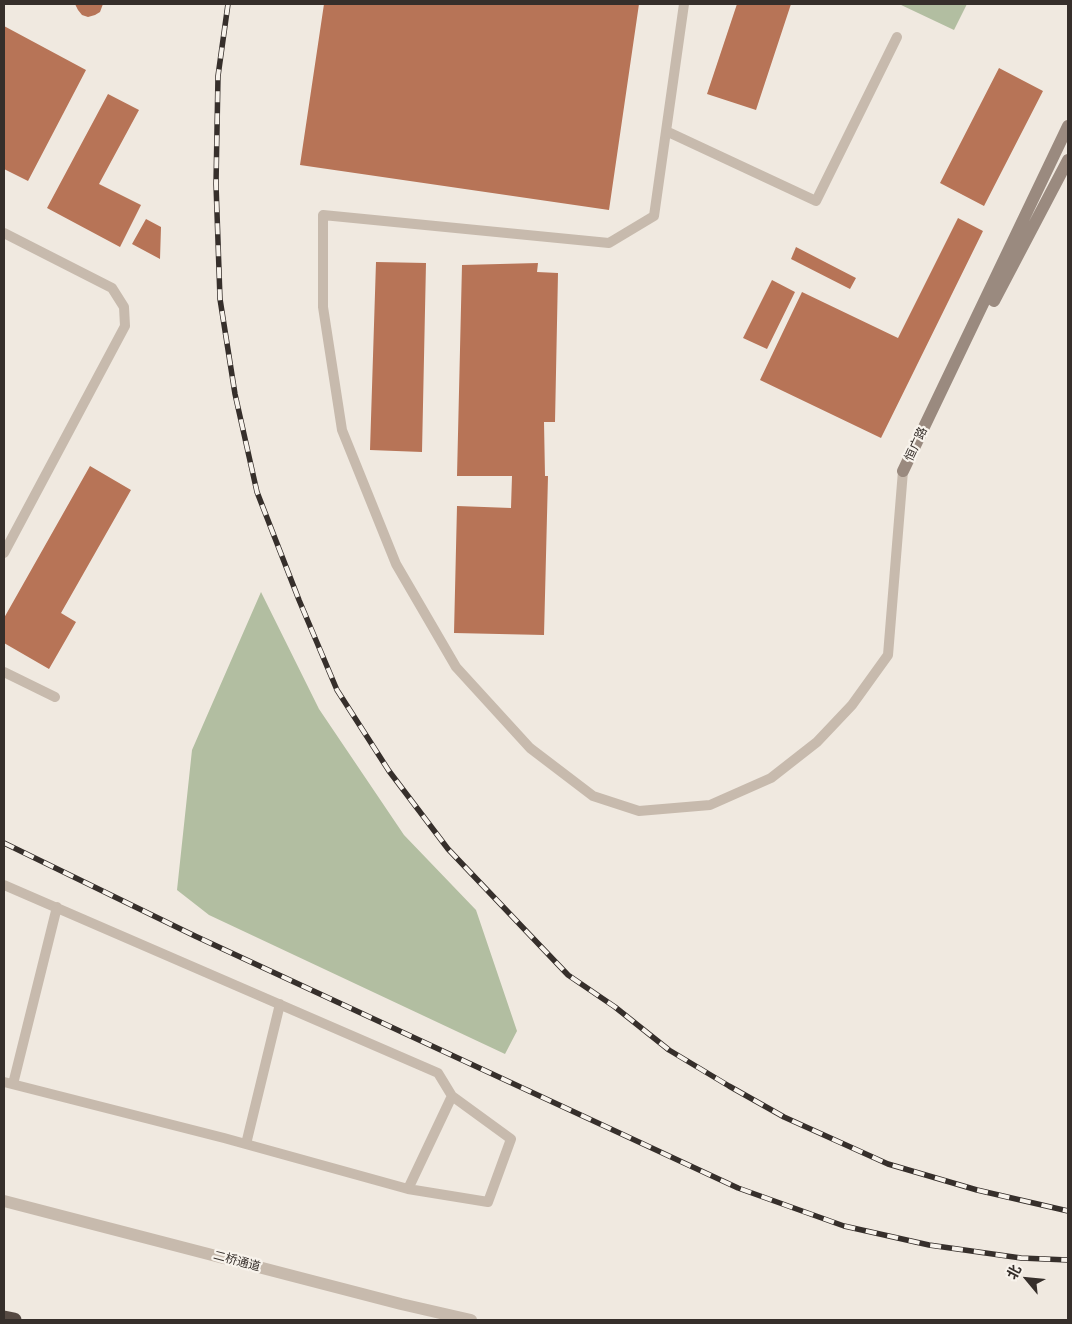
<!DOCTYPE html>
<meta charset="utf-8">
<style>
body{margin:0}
#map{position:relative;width:1072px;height:1324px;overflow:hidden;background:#f0e9e0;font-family:"Asap Condensed","Noto Sans SC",sans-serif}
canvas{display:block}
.frame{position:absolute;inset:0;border:5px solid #362f2b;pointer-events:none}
.north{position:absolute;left:1002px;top:1254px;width:50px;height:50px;-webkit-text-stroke:4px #f8f3ec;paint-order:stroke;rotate:298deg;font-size:14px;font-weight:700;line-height:20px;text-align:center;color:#362f2b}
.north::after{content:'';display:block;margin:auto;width:18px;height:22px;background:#362f2b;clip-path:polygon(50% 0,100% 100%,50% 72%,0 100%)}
</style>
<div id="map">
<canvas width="1072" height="1324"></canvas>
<div class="frame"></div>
<div class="north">北</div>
</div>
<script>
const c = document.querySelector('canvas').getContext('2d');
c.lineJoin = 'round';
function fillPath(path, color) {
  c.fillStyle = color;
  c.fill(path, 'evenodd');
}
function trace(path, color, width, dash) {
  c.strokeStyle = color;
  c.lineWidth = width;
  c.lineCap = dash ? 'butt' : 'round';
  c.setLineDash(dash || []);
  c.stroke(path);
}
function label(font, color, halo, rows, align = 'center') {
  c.font = font + ' "Asap Condensed","Noto Sans SC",sans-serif';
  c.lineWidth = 4.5;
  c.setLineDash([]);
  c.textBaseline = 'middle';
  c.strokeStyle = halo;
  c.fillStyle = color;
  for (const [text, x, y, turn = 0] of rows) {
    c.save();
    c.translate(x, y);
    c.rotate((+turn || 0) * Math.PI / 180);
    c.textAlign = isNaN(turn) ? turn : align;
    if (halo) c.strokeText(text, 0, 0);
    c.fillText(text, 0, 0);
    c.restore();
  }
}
fillPath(new Path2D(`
 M899,4H967L954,30Z
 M261,592L319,709L404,835L476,910L517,1031L505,1054L209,915L177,890L192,750Z`), '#b2bea1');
fillPath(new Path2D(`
 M75,4H103L100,12L95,15L88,17L82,15L78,10Z
 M324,4H639L609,210L300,165Z
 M737,4H791L756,110L707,94Z
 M4,26L86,70L28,181L4,169Z
 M999,68L1043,91L984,206L940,183Z
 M108,94L139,110L99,184L141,205L120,247L47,208Z
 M958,218L983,231L881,438L760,380L802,292L898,338Z
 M146,219L161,227L160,259L132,244Z
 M796,247L856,278L850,289L791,259Z
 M376,262L426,263L422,452L370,450Z
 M538,263L537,272L558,273L555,422H544L545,476H548L544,635L454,633L457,506L511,508L512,476H457L462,265Z
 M772,280L795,292L767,349L743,338Z
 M90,466L131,490L61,613L76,622L49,669L4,643V618Z`), '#b77457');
trace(new Path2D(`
 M684,4L654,216L609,243L323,215V307L342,430L396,564L456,667L530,748L593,796L639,811L710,805L771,778L817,742L852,705L888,655L903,471
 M666,131L816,201L897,37
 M4,233L112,288L124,307L125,326L4,553
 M4,672L55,697
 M4,885L438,1073L452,1096L408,1189L224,1138L4,1082
 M13,1084L57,907
 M246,1144L280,1004
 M408,1189L488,1202L511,1139L452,1096`), '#c7baad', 10);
trace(new Path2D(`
 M4,1201L401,1304L471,1320`), '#c7baad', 12);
trace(new Path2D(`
 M994,301L1068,160
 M903,471L1068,126`), '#9a8a7f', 12);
trace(new Path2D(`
 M4,1318L14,1320`), '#564a43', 15);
const rail = new Path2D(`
 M228,4L218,76L216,184L220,299L235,394L257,492L299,600L337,690L389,771L448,849L568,975L615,1007L669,1050L729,1086L784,1117L888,1164L977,1190L1068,1211
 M4,843L195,936L738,1188L844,1226L929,1245L1021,1258L1068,1260`);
trace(rail, '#362f2b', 5.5);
trace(rail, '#f8f3ec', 4, [11]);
label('12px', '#362f2b', '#f8f3ec', [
 ["恒广路",916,444,-65],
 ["二桥通道",237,1261,15]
]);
</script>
